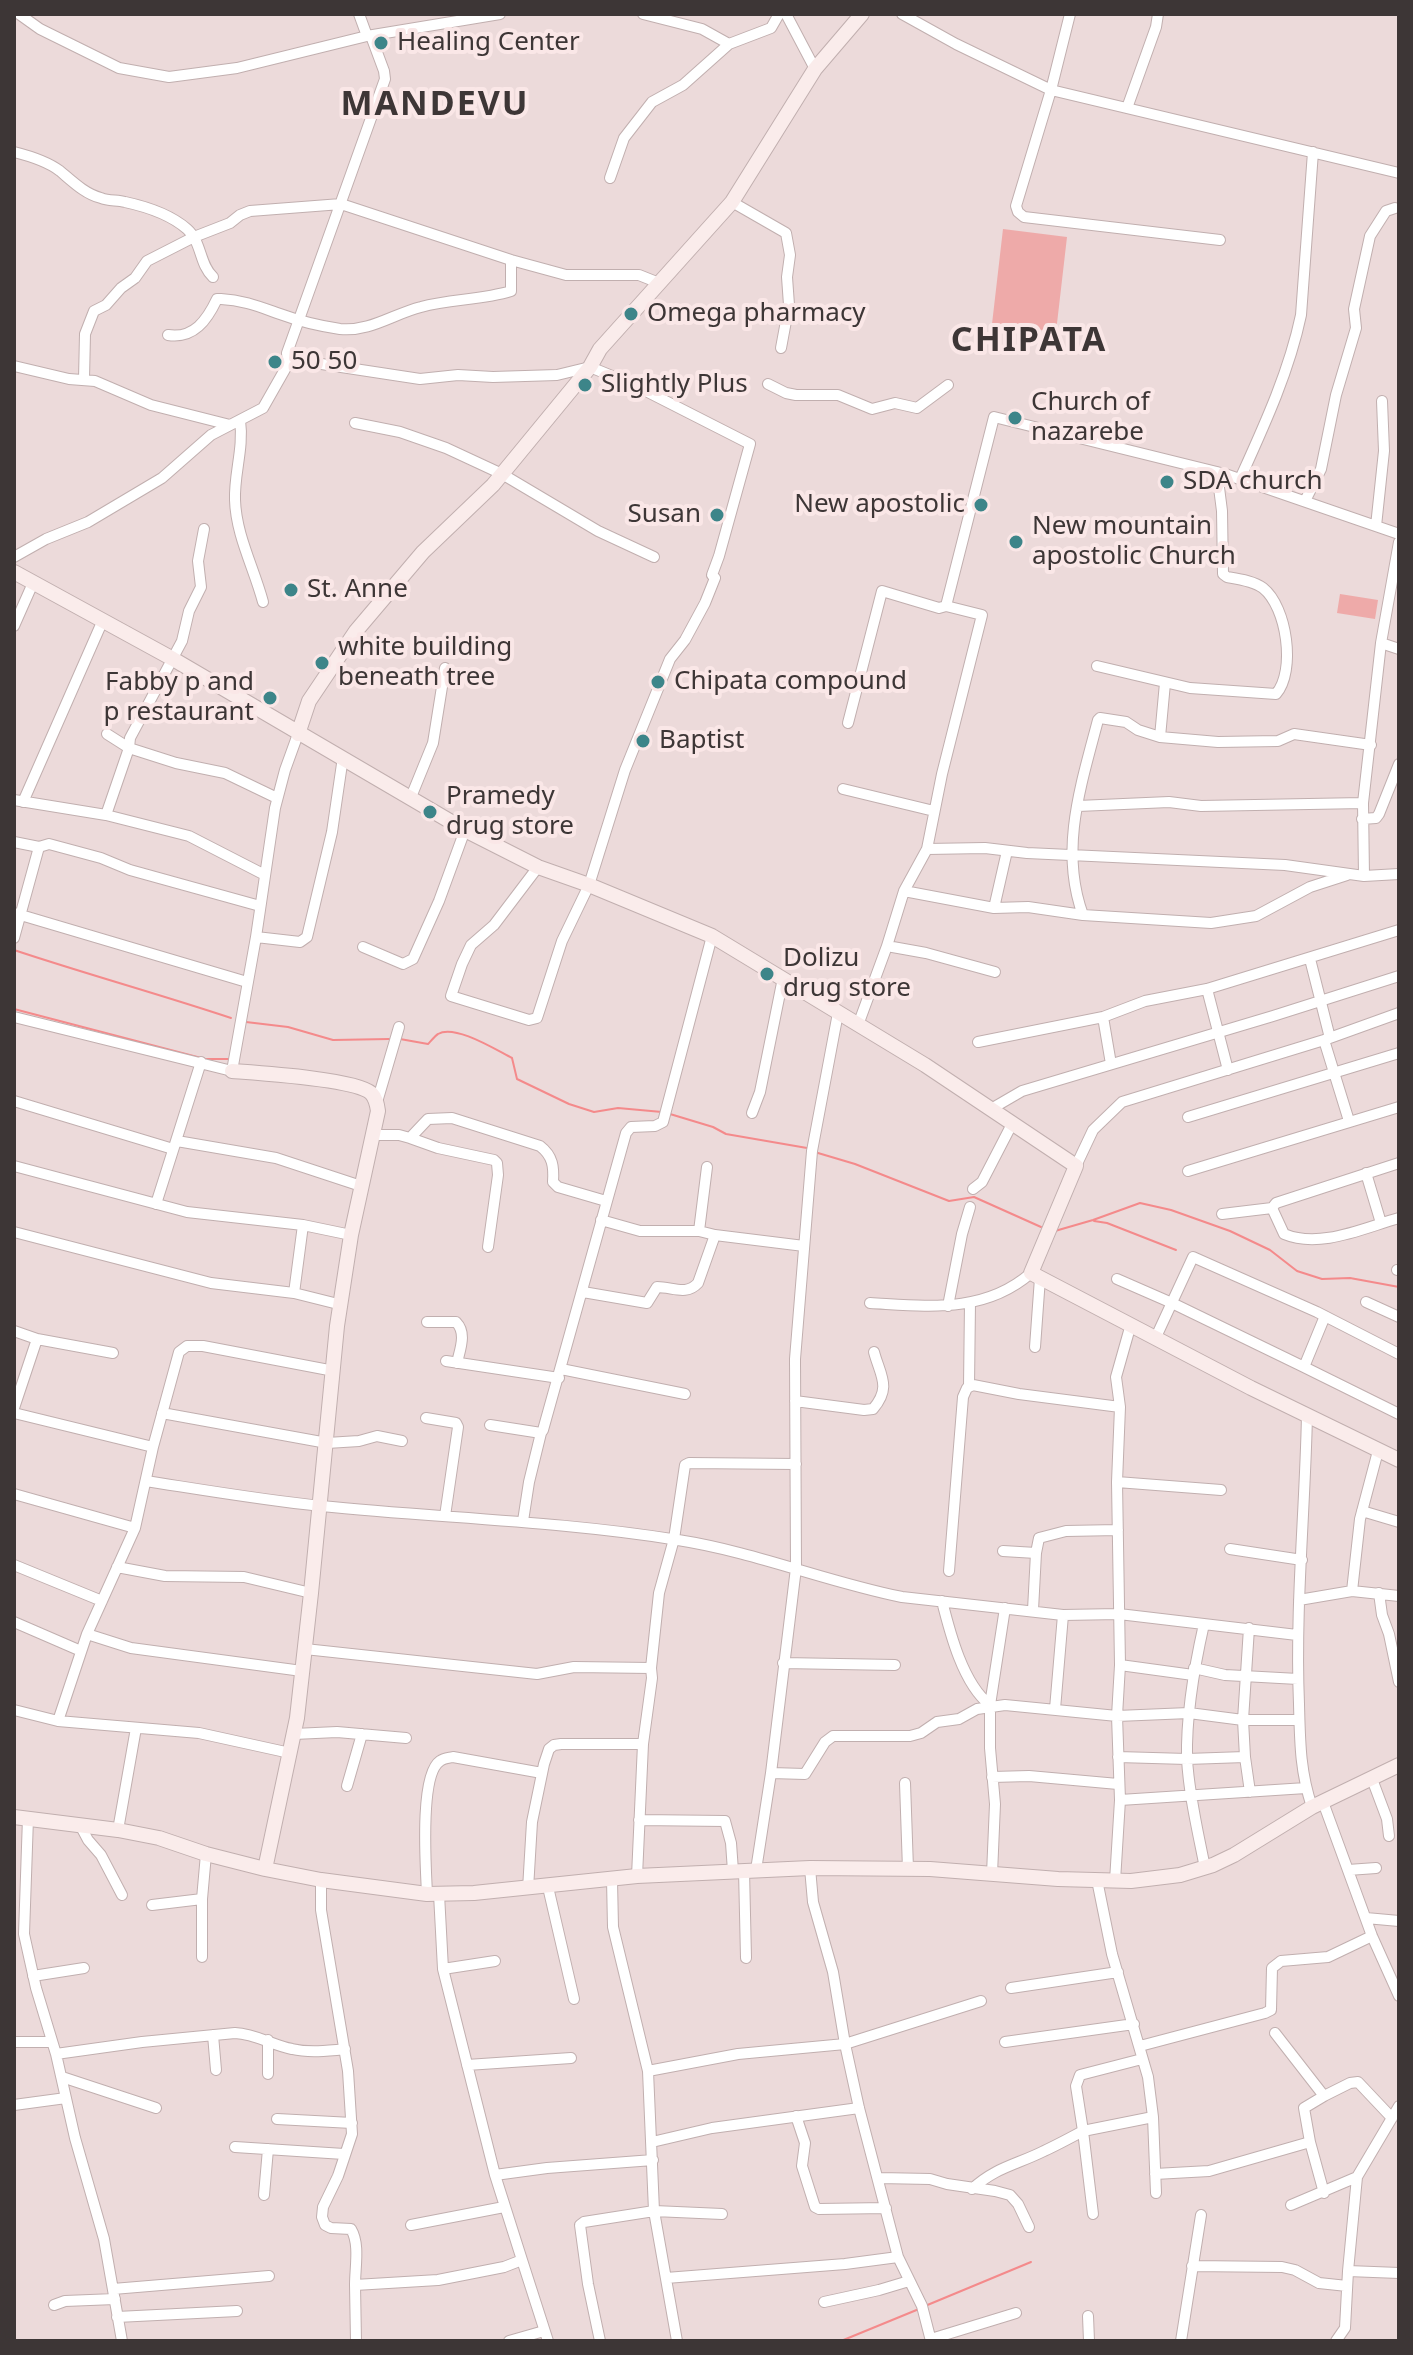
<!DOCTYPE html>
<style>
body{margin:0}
#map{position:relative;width:1413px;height:2355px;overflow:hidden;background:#ecdada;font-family:"Noto Sans",sans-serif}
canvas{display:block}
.frame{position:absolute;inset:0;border:16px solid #3d3636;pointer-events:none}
</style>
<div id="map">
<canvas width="1413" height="2355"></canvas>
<div class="frame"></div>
</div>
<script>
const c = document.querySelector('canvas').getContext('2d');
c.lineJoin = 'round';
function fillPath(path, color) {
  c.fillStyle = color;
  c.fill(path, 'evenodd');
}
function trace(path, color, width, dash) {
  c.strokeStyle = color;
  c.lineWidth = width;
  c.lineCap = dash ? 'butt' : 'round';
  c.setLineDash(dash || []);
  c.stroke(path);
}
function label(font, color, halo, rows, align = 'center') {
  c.font = font + ' "Noto Sans",sans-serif';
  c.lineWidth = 8;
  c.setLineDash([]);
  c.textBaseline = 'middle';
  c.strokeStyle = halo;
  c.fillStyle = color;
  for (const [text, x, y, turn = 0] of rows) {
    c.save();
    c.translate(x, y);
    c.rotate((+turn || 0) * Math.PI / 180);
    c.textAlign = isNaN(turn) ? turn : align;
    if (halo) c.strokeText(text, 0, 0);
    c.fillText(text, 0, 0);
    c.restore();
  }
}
fillPath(new Path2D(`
 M1003,229L1067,237L1056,332L992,324Z
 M1340,594L1378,600L1375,619L1337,613Z`), '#eeaaa9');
trace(new Path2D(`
 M14,950C86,974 159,994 231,1018
 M14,1009L205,1059H228
 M246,1022L288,1027L333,1040L389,1039
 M400,1039L428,1044C430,1042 436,1035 438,1034C455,1024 496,1050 512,1058L517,1079L569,1104L594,1112L618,1108L662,1112
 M670,1114L713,1127L726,1134L807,1148
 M818,1153L855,1164L949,1201L974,1197L1041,1227
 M1094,1221L1107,1223L1176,1250
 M1055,1231L1093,1220L1140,1203L1171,1210L1230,1231L1270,1250L1297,1271L1322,1279L1350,1278L1399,1287
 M925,2306L1031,2262
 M841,2341L919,2309`), '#f48a8b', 2);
const street = new Path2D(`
 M19,14L40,29L119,68L169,77L237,68L367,36L500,14
 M359,14L367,36
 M643,14L702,29L729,44
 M786,14L815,69
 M902,14L956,44L1051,90L1399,173
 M1070,14L1051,90L1016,206L1018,212L1024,217L1220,240
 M1127,108L1156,27L1158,14
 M14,152C30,156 47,161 60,171C72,181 85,194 101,198C108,201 117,200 125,202C148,207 170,214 187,229C202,242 199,264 213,277
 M610,178L624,138L652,102L683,85L729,44L771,28L779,14
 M732,202L786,233L790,255L787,277L789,305L781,348
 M168,335C194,339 207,320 217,299H221C243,300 260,307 280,314C299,321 320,326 340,329C370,332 393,314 421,307C450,299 482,300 511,291V260
 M287,353L315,363L420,379L458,375L493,377L557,375L590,367L634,385L750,444L719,556L712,575L715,578L705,603L685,640L670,659L625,770L589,885L562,941L537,1018L529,1020L451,996L462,964L471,945L494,925L538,867
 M14,366L69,379L95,381L151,405L230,425
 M84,379L85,334L94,311L106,305L121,288L135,278L147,261L194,237L230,223L240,215L250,211L341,204L511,260L566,275H639L659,283
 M768,384L786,393L796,395H838L872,409L895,403L917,408L948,385
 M240,420C244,448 234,473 235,500C236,535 254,568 263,602
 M355,423L400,432L446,448L502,474L598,531L654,557
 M1240,479C1264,426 1289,372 1301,315L1313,152
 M1305,501L1321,469L1336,395L1356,328L1354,309L1370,236L1386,211L1395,208
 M1376,526L1384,451L1382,401
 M14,557L46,539L88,522L162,478L211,435L263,408L288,364L287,353L385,79L384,71L371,36
 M14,626L33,583
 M1381,643L1399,649
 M1097,666L1190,688L1276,694C1296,671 1287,607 1263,588C1254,581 1239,579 1227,577L1223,574L1222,511L1217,472
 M848,723L882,591L939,608L946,606
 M107,734L129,748L176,763L225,773L277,798
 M1160,737L1165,683
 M843,789L934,811
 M411,797L433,743L445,668
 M14,800L106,815L189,836L265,875
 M23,802L103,620
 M1078,806L1169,802L1201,806L1363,803
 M106,815L129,748L130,738L182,641L189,611L201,587L198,561L204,529
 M1362,819L1376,818L1379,814L1399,764
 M14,842L39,847L49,844L101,858L130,870L260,906
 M927,849L985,848L1027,853L1285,865L1364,876L1399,874
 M1364,876L1363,803L1381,643L1399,542
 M904,891L994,908L1028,907L1083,915L1211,923L1256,916L1310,887L1347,875
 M994,908L1007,851
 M14,913L247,982
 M1083,915C1059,850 1081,785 1098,720L1100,718L1126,722L1138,730L1160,737L1218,742L1278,741L1294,734L1371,745
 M256,937L300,942L307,937L332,832L343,757
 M14,938L39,847
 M363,947L403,964L413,959L439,901L465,830
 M1310,959L1330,1038
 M995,972L926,953L887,946L904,891L927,849L942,774L982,615L946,606L994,417L1225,474L1399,534
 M1207,989L1228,1070
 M14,1017L232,1071L256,937L275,808L285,770L298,734
 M1103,1017L1111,1064
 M858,1025L887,946
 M1324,1040L1349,1121
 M978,1042L1103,1017L1145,1001L1207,989L1399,930
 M14,1101L173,1149
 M377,1102L399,1027
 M991,1109L1022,1091L1273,1016L1399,976
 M752,1113L760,1092L783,978
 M1188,1117L1399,1053
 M372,1135H399L410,1138L428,1119L452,1118L540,1146C553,1156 554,1167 553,1182L558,1187L606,1201
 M410,1138L438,1148L494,1160L497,1163L498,1175L488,1247
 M177,1141L276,1158L361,1186
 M14,1166L187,1212L303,1225L351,1235
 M1076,1166L1093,1130L1122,1102L1324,1040L1399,1013
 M1188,1171L1399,1107
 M1366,1173L1381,1223
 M973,1189L982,1182L1012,1124
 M156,1204L201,1062
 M1272,1208L1284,1234C1320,1249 1363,1228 1399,1218
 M1222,1214L1272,1208L1276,1203L1399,1163
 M601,1220L640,1231H699L715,1235L804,1246
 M699,1231L707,1167
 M14,1232L211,1283L294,1293L342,1305
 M1397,1270H1399
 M1117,1279L1172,1303L1304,1367
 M583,1292L647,1303L657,1287C673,1287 686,1296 698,1283L715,1235
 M294,1293L303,1225
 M1366,1302L1399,1317
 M870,1303C927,1306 984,1314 1031,1273
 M948,1306L962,1234L970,1207
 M1325,1316L1304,1367L1399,1414
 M427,1322H456C467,1333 460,1349 457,1363
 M14,1331L37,1339
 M1156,1337L1193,1257L1317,1312L1399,1354
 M1035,1347L1040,1278
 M446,1361L559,1378
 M561,1369L685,1394
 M969,1386L970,1303
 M795,1401L864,1410L873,1409C892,1387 880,1375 874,1352
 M14,1408L37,1339L113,1353
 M14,1413L153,1447L135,1528L87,1634L58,1721
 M162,1413L327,1443L359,1441L377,1436L402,1441
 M1307,1415C1305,1512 1295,1608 1299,1704C1300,1742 1300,1771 1312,1807
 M426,1418L456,1423L458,1427L445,1516
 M490,1425L541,1433L543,1430L626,1133L631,1127L655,1126L663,1122L712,936
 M153,1447L179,1352L187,1346H203L334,1371
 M1378,1451L1360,1519L1352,1591L1399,1596
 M146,1481C204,1490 262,1500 321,1506C440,1518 560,1521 678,1540C755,1552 827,1582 902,1597L1063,1615L1119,1614L1297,1635
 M1117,1482L1221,1490
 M14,1494L135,1528
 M1362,1511L1399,1522
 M523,1521L529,1482L541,1433
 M1230,1549L1302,1560
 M1003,1551L1036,1553
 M14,1565L102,1601
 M117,1567L165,1576L244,1577L311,1593
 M949,1571L963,1397L967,1388L973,1385L1019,1394L1120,1407
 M1379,1593L1382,1615L1389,1634L1399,1682
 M1299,1600L1352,1591
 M942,1601C950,1633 963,1684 990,1705
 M1033,1610L1036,1553L1039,1538L1066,1531L1118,1530
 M14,1622L81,1651
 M1204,1624C1194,1668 1186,1713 1187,1759C1189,1795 1198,1832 1205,1868
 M87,1634L131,1648L302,1671
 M305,1649L537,1674L574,1667L651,1668
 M783,1663L895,1665
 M1120,1665L1193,1675
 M1194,1668L1225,1675L1298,1679
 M1055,1709L1063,1615
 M14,1710L58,1721L199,1733L290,1753
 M294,1734L337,1732L406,1738
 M1118,1757L1187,1759L1245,1757L1243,1720L1249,1628
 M1245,1757L1250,1792
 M771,1773L805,1774L825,1742L833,1736H910L921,1733L937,1722L959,1719L977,1709L1005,1705L1117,1716L1189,1713L1243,1720H1299
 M992,1777L1029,1776L1118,1784
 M1372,1779L1387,1819L1389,1836
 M905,1783L908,1869
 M347,1786L362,1734
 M1120,1800L1306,1788
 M1323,1802L1372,1936L1399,1996
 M28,1818L24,1934L36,1988L56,2054L75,2138L104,2239L122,2341
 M639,1820L725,1821L731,1843L733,1871
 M80,1825L88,1840L101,1855L122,1895
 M118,1830L136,1728
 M810,1868L813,1902L833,1972L845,2044L859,2108L898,2257L922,2306L931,2341
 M744,1870L746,1958
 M756,1870L771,1773L796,1568L795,1359L812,1151L838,1013
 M1348,1870L1376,1868
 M992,1874L995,1804L990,1748V1705L1005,1608
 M637,1876L643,1744L652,1678L651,1668L659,1593L674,1539L685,1465L689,1463L796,1464
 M321,1880V1910L348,2071L352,2134L338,2176L323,2207L322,2217L325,2225L331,2228L351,2229C360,2244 355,2267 355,2285L438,2280L504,2267L522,2260L495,2175L443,1969L439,1894
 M612,1880L613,1927L648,2071
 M1097,1880L1112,1954L1148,2077L1153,2117L1156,2193
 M1115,1881L1120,1800L1117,1716L1120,1665L1117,1482L1120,1407L1116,1377L1131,1324
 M548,1887L574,1999
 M528,1889L532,1822L544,1764L549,1749L554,1745L561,1744H643
 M427,1894C426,1869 419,1775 440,1761C444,1758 449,1758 453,1757L542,1773
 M152,1905L202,1899
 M1366,1918L1399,1921
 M202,1957V1899L206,1854
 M443,1969L495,1961
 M33,1976L84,1968
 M1011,1988L1118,1972
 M1275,2033L1324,2096L1350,2083L1358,2082L1392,2118
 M213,2035L216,2070
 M268,2040V2074
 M14,2042H52
 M1005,2042L1134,2024
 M1140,2046L1265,2013L1271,2010L1272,1968L1281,1961L1328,1957L1372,1936
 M56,2054L142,2042L235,2033C256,2034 272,2045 292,2049C309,2053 327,2051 345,2049
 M1142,2059L1080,2075L1076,2086L1083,2131L1153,2117
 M467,2065L571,2058
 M62,2077L156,2108
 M14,2105L66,2098
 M796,2116L805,2143L802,2166L815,2207L819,2209L886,2208
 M277,2119L352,2123
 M652,2142L712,2128L859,2108
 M235,2147L344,2154
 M1155,2174L1209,2171L1310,2142
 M495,2175L547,2168L653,2160
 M879,2178L930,2179L947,2184L995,2191L1010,2195L1018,2204L1029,2227
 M972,2189C996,2167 1016,2165 1044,2151C1057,2145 1070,2138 1083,2131L1093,2214
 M1324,2193L1310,2142L1304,2108L1324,2096
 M264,2195L268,2149
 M1291,2205L1357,2177
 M411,2225L504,2207
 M522,2260L548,2341
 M1192,2266L1282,2267L1295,2270L1319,2283L1347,2286
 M1348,2271L1399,2273
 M666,2278L845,2264L898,2257
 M355,2285L356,2341
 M113,2289L269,2276
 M824,2302L879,2290L909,2281
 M54,2305L65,2301L115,2299
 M1088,2316L1089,2341
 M117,2317L237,2311
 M931,2339L1016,2313
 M509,2341L544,2331
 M600,2341L588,2284L580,2225L584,2222L654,2211L722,2214
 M677,2341L654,2211L648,2071L738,2054L845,2044L981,2001
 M1181,2341L1201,2215
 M1336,2341L1345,2328L1348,2271L1357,2177L1399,2106`);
const secondary = new Path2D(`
 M14,572L173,659L465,830L538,867L589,885L712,936L925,1065L1076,1166L1031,1273L1251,1388L1399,1460
 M298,734L309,701L356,631L423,552L493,485L590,367L600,349L732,202L815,69L862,14
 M232,1071C258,1073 355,1079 371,1093C376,1098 377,1104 378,1111L351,1235L337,1326L311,1593L297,1718L265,1869
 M14,1817L118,1830L159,1838L206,1854L265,1869L321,1880L427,1894L474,1893L637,1876L810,1868L930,1869L1058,1879L1131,1881L1180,1875L1213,1865L1234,1855L1312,1807L1399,1765`);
trace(street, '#c1afaf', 12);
trace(secondary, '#c1afaf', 16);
trace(street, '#fff', 10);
trace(secondary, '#faeceb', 14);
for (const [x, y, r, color] of [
 [381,43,8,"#3d8589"],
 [631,314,8,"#3d8589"],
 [275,362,8,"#3d8589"],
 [585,385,8,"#3d8589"],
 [1015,418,8,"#3d8589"],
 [1167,482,8,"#3d8589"],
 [981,505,8,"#3d8589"],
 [717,515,8,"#3d8589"],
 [1016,542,8,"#3d8589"],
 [291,590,8,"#3d8589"],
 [322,663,8,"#3d8589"],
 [658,682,8,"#3d8589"],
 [270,698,8,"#3d8589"],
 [643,741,8,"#3d8589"],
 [430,812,8,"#3d8589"],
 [767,974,8,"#3d8589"]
]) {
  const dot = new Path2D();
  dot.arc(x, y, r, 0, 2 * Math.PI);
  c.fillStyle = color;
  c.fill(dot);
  trace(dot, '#fae7e7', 3);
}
label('26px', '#3d3636', '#fae7e7', [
 ["Healing Center",397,43],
 ["Omega pharmacy",647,314],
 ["50 50",291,362],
 ["Slightly Plus",601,385],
 ["Church of",1031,403],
 ["nazarebe",1031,433],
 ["SDA church",1183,482],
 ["New apostolic",965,505,"right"],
 ["Susan",701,515,"right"],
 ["New mountain",1032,527],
 ["apostolic Church",1032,557],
 ["St. Anne",307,590],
 ["white building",338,648],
 ["beneath tree",338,678],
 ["Chipata compound",674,682],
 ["Fabby p and",254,683,"right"],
 ["p restaurant",254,713,"right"],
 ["Baptist",659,741],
 ["Pramedy",446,797],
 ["drug store",446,827],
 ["Dolizu",783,959],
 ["drug store",783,989]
], 'left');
c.letterSpacing = '2px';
label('bold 34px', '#3d3636', '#fae7e7', [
 ["MANDEVU",435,105],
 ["CHIPATA",1029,341]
]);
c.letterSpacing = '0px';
</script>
